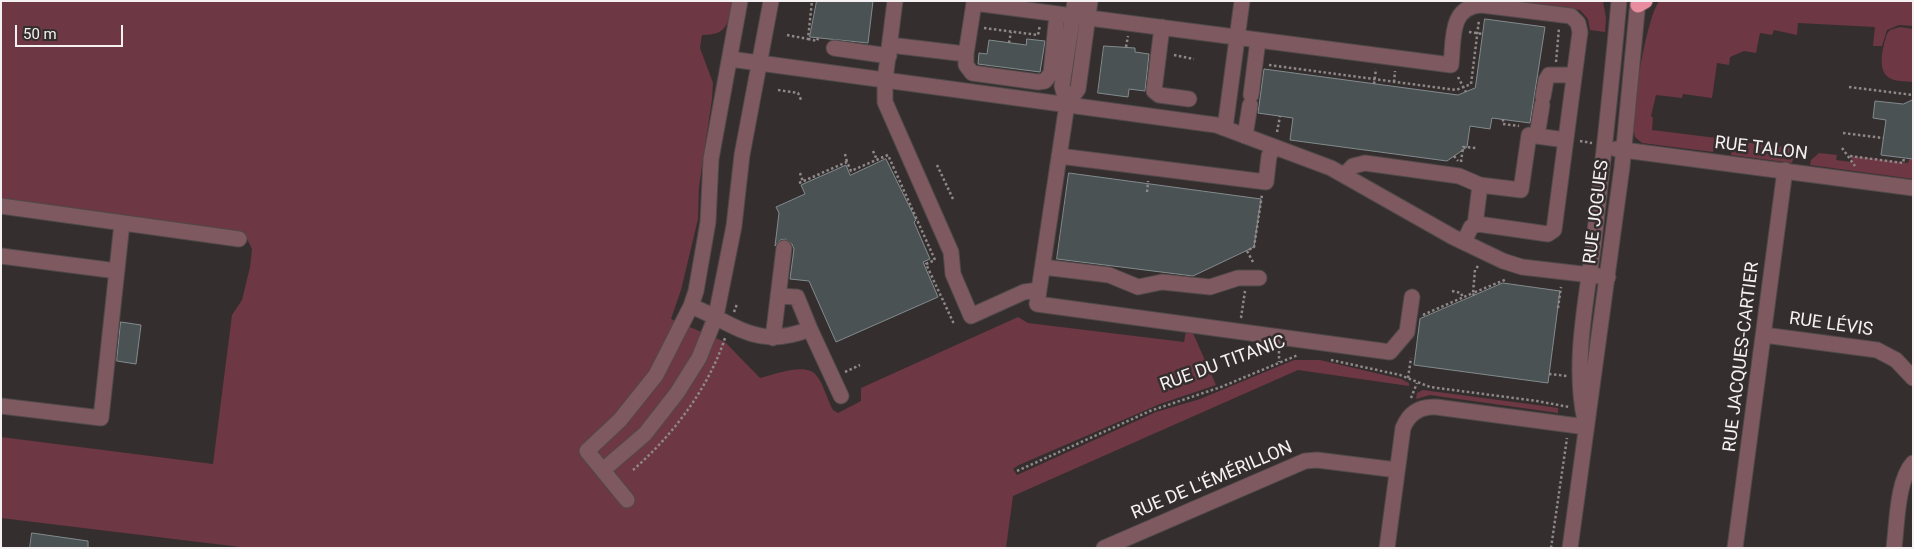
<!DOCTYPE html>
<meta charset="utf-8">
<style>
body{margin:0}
#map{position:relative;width:1914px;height:549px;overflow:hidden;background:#352e2f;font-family:Roboto,sans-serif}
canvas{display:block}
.frame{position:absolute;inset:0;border:2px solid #f5f0f1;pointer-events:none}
.scale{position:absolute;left:15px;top:25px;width:108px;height:22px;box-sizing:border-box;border:2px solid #f5f0f1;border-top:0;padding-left:6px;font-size:15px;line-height:18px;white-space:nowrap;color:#f5f0f1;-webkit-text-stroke:4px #352e2f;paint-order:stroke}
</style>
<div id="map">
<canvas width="1914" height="549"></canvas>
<div class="frame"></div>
<div class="scale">50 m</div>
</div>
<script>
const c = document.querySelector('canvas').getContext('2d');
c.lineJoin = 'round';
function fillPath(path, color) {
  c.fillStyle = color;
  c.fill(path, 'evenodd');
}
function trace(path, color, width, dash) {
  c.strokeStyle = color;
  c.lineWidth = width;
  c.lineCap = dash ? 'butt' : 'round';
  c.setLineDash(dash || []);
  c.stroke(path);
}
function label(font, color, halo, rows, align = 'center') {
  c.font = font + ' Roboto,sans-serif';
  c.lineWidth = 5;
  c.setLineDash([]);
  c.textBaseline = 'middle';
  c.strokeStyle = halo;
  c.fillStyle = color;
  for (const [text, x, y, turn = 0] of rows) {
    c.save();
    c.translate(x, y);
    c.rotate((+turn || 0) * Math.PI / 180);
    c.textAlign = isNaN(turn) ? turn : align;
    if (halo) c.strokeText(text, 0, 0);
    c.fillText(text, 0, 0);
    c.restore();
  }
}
fillPath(new Path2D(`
 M1,1H732C728,24 728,35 702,35L700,48L713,83L712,99L699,187L698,219L681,290L671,319L725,342L760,378C774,375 805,362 816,375C824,384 827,400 833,410L838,413L861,401V388L1018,317L1028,323L1184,342L1186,331H1192L1216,385L1160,404L1019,465L1013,469L1017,475L1156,412L1200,399L1294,360H1320L1401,379L1409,383V386L1298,370L1013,496L1006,548H248L1,518V437L213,464L232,315L242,300L250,267L252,249L245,235L1,201Z
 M1511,1H1603L1606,18L1605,32L1590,30L1588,19L1580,10Z
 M1659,1H1913V26L1899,25L1887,30L1882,46H1873L1875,27L1798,23L1797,35L1774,30L1772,35L1760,33L1756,53L1744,51L1730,57L1729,65L1717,63L1712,98L1683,94L1682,98L1656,95L1651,116L1653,118L1652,130L1717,138L1713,152L1642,143L1635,137C1630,114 1646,20 1659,1Z
 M1900,27L1913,29V82C1906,81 1894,82 1888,77C1877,69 1883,46 1887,34L1890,30Z
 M1733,141L1796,148L1792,163L1731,155Z
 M1819,153L1837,155L1836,160L1851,162L1852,156L1908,163L1909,159H1913V179L1810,165L1811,160Z
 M1423,390L1544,406L1558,408V413L1430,395L1416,399L1417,393Z`), '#6d3743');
const building = new Path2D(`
 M817,1H873L868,43L810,37Z
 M1485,19L1545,27L1530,123L1492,118L1490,129L1470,126L1467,147L1447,161L1290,140L1293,118L1258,113L1264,69L1458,95L1475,88Z
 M1027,39L1045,41L1040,72L978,64L979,53L987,54L989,40L1026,45Z
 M1104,46L1135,48V52L1149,54L1145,91L1129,89L1128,97L1098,93Z
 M1913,100V159L1881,155L1886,120L1873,118L1875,101L1903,104Z
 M886,159L916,220L914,222L930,259L923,262L938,297L836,342L809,281L790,279L794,249L792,244L785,239L780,240L775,246L779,213L776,207L805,194L801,185L846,165L850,175Z
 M1069,173L1261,199L1254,247L1193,276L1057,259Z
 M1503,283L1560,291L1548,383L1414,365L1420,319Z
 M121,322L141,325L136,364L117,361Z
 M32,533L88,541V548H30Z`);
fillPath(building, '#4a5254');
trace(building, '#828b8d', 1);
const minor = new Path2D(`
 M895,1L885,80V102L951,252L953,274L971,316L1024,292L1039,290L1067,104L1062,86L1075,1
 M1162,27L1154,91L1159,95L1189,99
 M890,45L966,54L974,3L1451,65C1454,40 1449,7 1481,5L1571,16L1578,23L1580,32L1554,230L1548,234L1478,224L1471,227L1464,242
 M834,48L889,56
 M966,54V65L972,73L1038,82L1045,81L1051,73L1057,14
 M730,59L1216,125L1331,168L1453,237L1503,261L1522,267L1608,277
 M1251,95L1258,40
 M1543,97L1546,80L1549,75H1574
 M1067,104L1078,89L1090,1
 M1225,128L1242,1
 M1245,136L1250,105
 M1537,136L1542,105
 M1616,149L1913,188
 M1059,156L1266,182L1269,156L1274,147
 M1344,175L1353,166L1365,163L1459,176L1480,185L1475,225
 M1480,185L1521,190L1529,135L1566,140
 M1,206L239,239
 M1,256L117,271
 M1043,267L1109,275L1138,287L1162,282L1210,287L1238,278H1259
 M1039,290L1037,304L1390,352L1407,332L1412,297
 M778,296L797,297L810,329
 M691,306C738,325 756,350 810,329L841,396
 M1764,335L1877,350L1896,360L1913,378
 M773,338L784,248
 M1,406L101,418L122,223
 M1585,421C1572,362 1587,299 1594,240C1603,160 1612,81 1619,1
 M603,470L645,434L677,393L699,358L716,316L734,226L742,155L771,1
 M627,500L587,451L620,420L656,375L691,306L696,291L708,222L711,159L740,1
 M1104,548L1305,461L1317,460L1397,470
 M1387,548L1403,428C1409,413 1420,406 1436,407L1586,427
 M1570,548L1622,167L1638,1
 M1735,548L1785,170
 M1894,548C1897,525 1897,480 1913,463`);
const highway = new Path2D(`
 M1638,5L1645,1`);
trace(minor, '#50494a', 17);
trace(highway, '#50494a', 17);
trace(new Path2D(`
 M984,28L1038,35L1040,25
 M1469,32L1483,34
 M787,35L808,39L812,1
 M808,39L817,41L818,38
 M1009,43L1011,32
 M1126,47L1128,36
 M1174,55L1194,59
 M1556,62L1559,28
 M1269,65L1456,90L1471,84L1479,20
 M1458,77L1466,92
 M1394,82L1395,71
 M1374,84L1376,69
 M1849,87L1913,95
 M778,90L798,93L802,102
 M1503,119V124L1519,126
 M1277,132L1280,116
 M1843,133L1883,138
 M1580,141L1592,143
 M1842,148L1855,166
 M873,151L877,160
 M845,154L847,162
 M1454,156L1458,161
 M1850,156L1903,163L1904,158
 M1461,162L1463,147L1477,148
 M937,165L953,199
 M800,173L803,182
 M799,183L847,162L851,171L888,155L935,260L926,264L954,324
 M1147,192L1148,181
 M1253,262L1247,251L1254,247L1262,195
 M1478,266L1475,270L1473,293L1507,279
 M1452,291L1461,293L1463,298
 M1558,308L1561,287
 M734,312L737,304
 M1423,315L1473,293L1474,296
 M1241,318L1245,291
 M1279,351V362
 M1331,360L1400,375L1430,387L1537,401L1569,407
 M845,372L860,365
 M1549,374L1567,376
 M1408,378L1411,358
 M1411,398L1417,383
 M633,470C673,435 708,389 725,338
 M1017,471L1150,411L1221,387L1298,355
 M1551,548L1567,438`), '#8e8889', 2.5, [2.5, 2.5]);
trace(minor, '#7e595f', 15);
trace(highway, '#e78d9f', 15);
label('18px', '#f5f0f1', '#352e2f', [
 ["RUE TALON",1761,149,7],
 ["RUE JOGUES",1597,212,-83],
 ["RUE LÉVIS",1831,325,8],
 ["RUE JACQUES-CARTIER",1742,357,-83],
 ["RUE DU TITANIC",1223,364,-20],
 ["RUE DE L'ÉMÉRILLON",1212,481,-23]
]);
</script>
